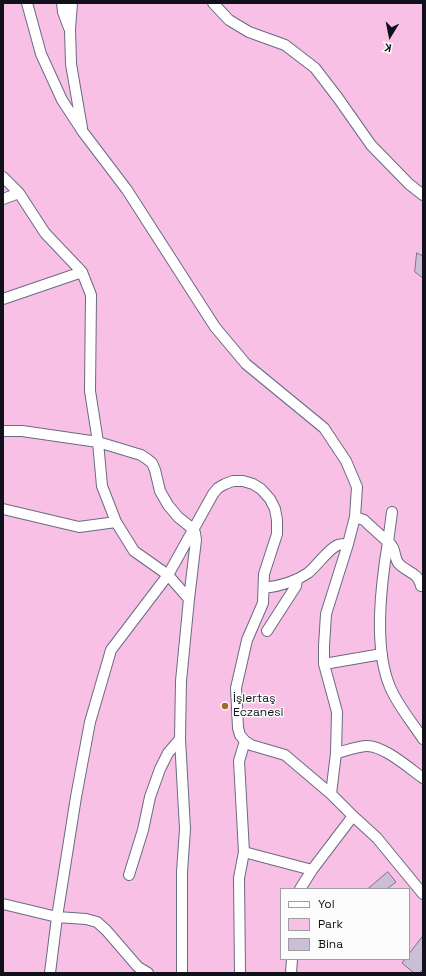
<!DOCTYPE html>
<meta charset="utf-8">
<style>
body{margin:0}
#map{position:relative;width:426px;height:976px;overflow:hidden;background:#ebedff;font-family:"Space Grotesk",sans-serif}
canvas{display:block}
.frame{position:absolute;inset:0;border:4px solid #10111b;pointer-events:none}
.legend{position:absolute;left:280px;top:888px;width:130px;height:72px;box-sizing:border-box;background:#fcfcfc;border:1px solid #9e9ea2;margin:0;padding:5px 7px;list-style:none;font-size:12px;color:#10111b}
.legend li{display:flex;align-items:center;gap:8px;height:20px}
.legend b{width:20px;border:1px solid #9e9ea2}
.north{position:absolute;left:370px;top:16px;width:40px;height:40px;-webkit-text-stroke:3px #fcfcfc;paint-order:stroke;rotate:190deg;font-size:11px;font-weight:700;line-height:16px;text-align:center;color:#10111b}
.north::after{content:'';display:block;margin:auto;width:14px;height:18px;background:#10111b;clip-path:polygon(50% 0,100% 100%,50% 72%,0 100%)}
</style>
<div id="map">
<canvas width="426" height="976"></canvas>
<div class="frame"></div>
<ul class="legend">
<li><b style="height:5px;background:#fff"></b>Yol</li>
<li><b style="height:11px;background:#f9c0e5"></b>Park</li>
<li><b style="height:11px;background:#ccbdd8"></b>Bina</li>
</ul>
<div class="north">K</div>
</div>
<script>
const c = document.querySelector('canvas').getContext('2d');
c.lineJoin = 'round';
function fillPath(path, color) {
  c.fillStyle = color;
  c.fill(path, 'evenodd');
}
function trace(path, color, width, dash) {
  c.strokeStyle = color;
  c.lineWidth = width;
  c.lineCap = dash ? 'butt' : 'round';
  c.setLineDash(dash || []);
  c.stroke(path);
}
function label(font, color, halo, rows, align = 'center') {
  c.font = font + ' "Space Grotesk",sans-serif';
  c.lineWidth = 3;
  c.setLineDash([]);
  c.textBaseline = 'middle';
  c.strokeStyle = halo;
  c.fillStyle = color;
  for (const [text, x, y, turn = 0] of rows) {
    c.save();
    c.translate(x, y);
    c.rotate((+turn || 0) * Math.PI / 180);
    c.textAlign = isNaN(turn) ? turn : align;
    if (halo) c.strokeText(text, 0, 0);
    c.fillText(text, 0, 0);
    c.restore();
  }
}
fillPath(new Path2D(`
 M3,3H423V973H3ZM281,889H409V959H281Z`), '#f9c0e5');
const building = new Path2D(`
 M417,253L423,256V278L415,272Z
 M388,872L396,882L387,889H368Z
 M423,936V969L419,973H414L402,963L405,959H409V954Z`);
fillPath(building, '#ccbdd8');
trace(building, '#7f7189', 1);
const minor = new Path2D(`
 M27,3L41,54L62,100L83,132L127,190L215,327L246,364L324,428L346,461L357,487L355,517L348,544L326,614L324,646V664L337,712L336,753L331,794
 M62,3L63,12L69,28
 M72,3L70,29L71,64L82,128
 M213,3L229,20L249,32L285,45L315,68L338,98L371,145L409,184L423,195
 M3,177L19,193L45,233L82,272L91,295L90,391L98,442L102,486L116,522L134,551L168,575L189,599L181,681L180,739L185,829L182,872V973
 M3,199L19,193
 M3,299L82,272
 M3,431H22L98,442L141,455L147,459L152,463L155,470L160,491L168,505L178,517L193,529L195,533L196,540L189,599
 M3,509L79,527L116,522
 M392,512L388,542C397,548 393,557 399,564C408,573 418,572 421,586
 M355,517L364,520L367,523L388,542C381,584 373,647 390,687C398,706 412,722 423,739
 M264,588C280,586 295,582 308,573C317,566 329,548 338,545C341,544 345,544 348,544
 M267,631L296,586L297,579
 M324,664L382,654
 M336,753C345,751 356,747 366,746C383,745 409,768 423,778
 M244,852L312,870
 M129,875L143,830L150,797L160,769L168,753L180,739
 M300,889L312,870L353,816
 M3,904L57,917L86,919L97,922L106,930L138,967L148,973
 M50,973L57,917L76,797L90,722L111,650L168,575L213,494L218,488L225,484L233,481H243L253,484L261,489L270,499L275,509L277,520V534L264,574L263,603L247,640L236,688L238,728L240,735L245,741L251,745L285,755L331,794L353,816L377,838L423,894
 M240,973L239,878L244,852L239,761L245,741
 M291,973L292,959`);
trace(minor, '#686b84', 12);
trace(minor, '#fff', 10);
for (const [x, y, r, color] of [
 [225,706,4,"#a06b24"]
]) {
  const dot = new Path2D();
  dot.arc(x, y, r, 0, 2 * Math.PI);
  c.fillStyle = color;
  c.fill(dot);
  trace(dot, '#fcfcfc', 1.5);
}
label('12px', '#10111b', '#fcfcfc', [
 ["İşlertaş",233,699],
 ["Eczanesi",233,713]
], 'left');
</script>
